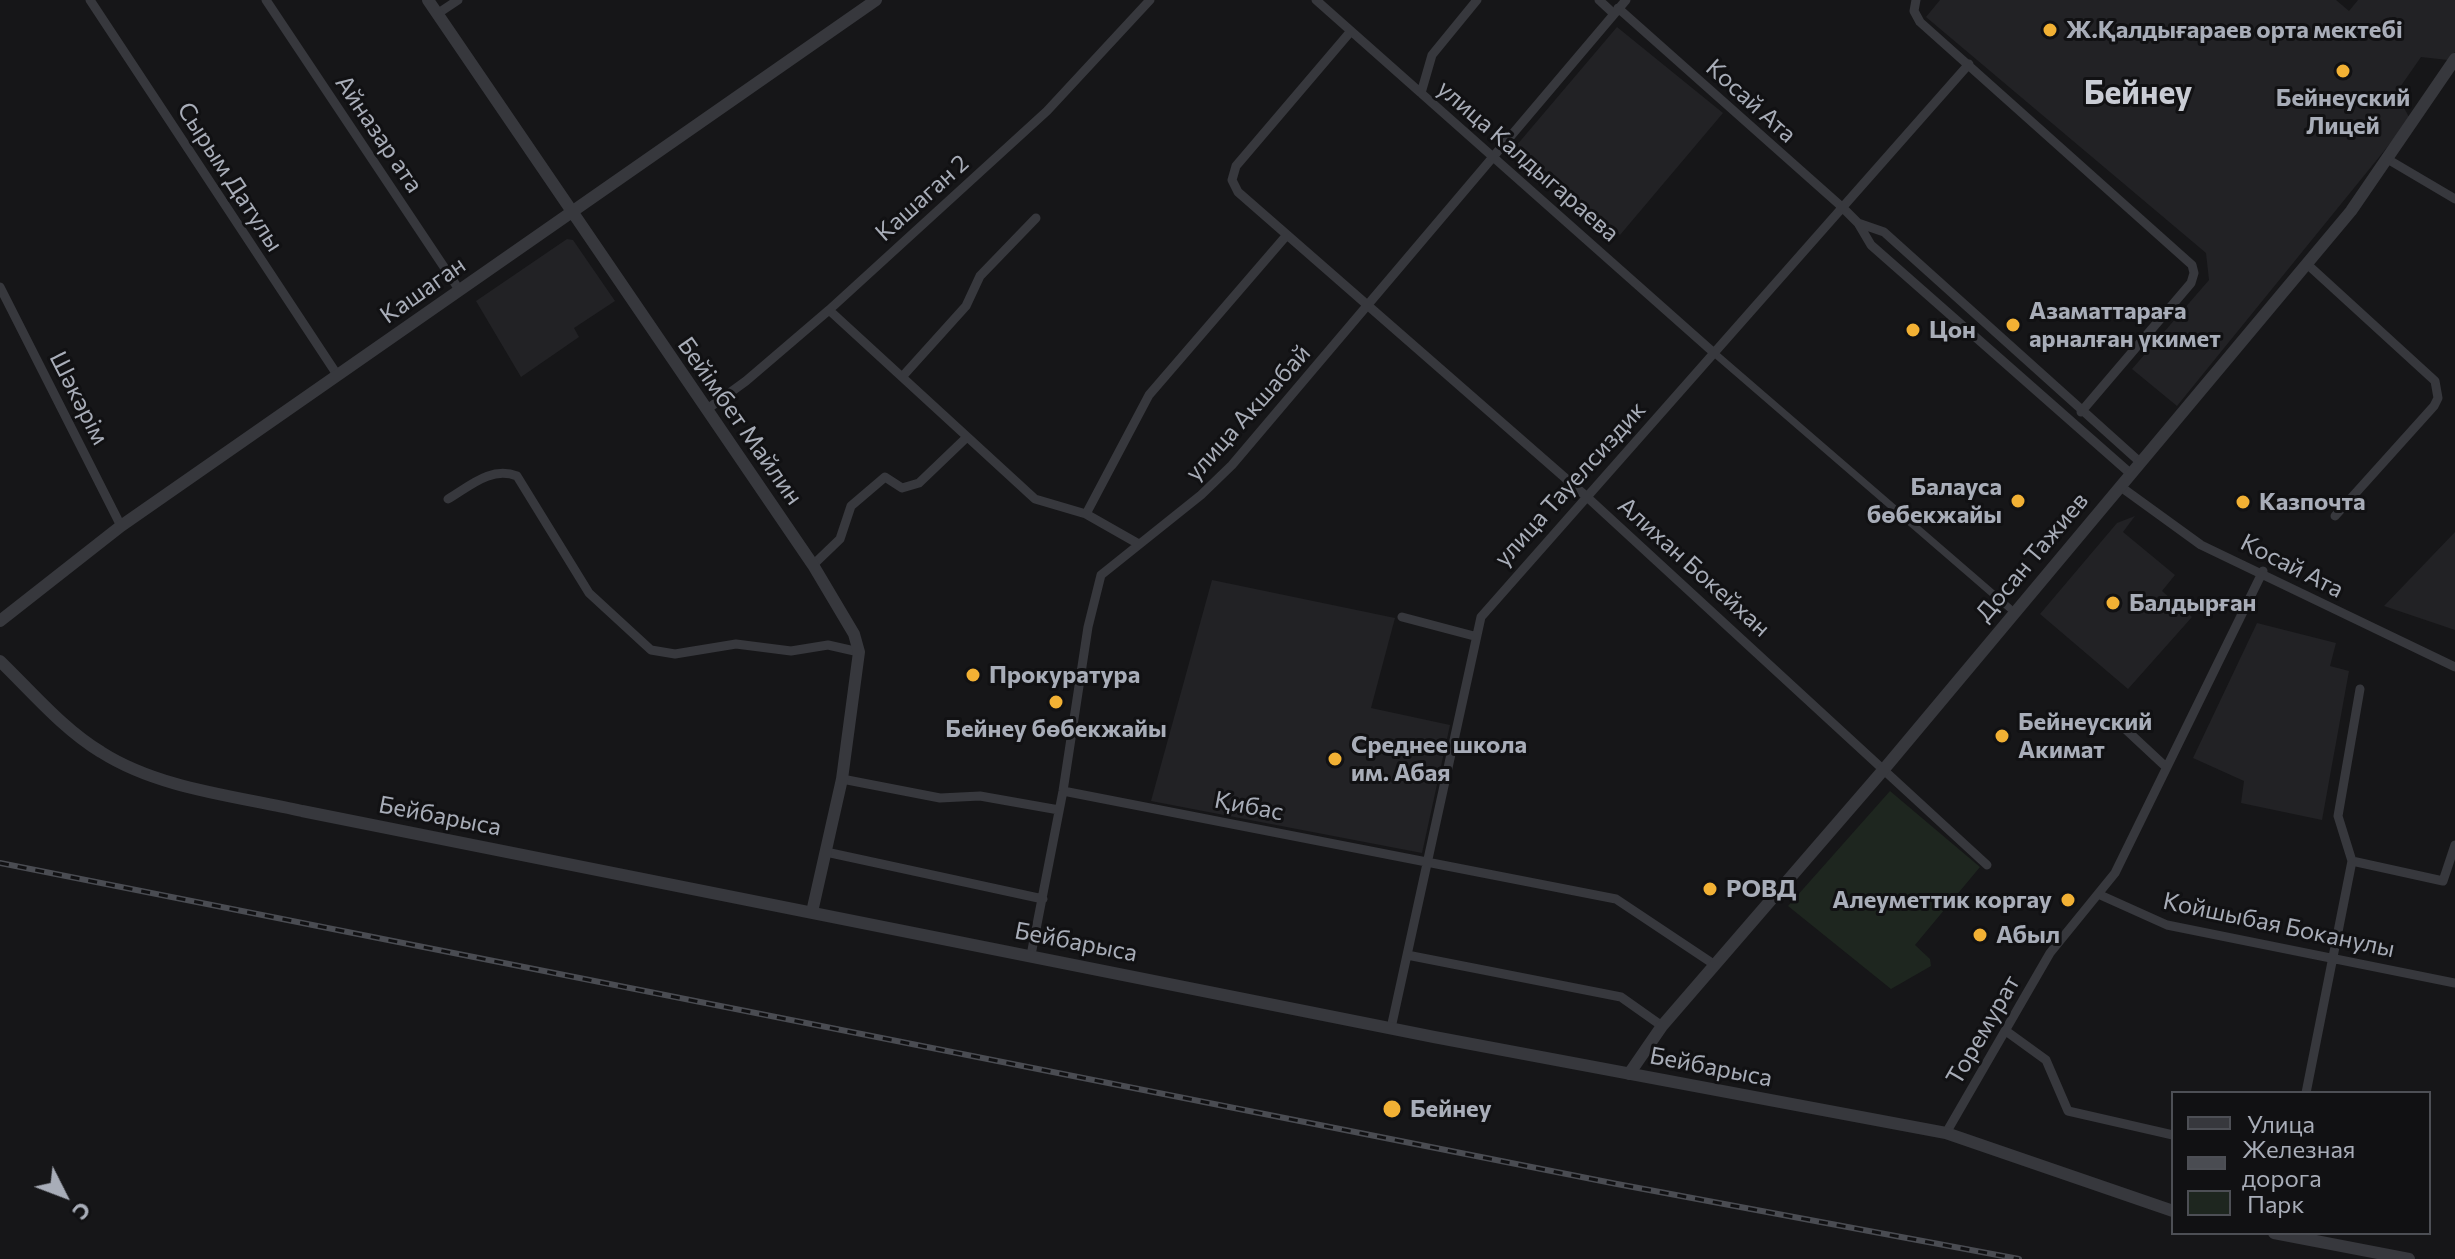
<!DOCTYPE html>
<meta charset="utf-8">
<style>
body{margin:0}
#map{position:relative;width:2455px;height:1259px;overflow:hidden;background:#161618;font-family:Commissioner,sans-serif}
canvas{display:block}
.legend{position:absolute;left:2171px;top:1091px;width:260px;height:144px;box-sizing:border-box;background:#111113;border:2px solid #4d4f55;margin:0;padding:10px 14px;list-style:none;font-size:24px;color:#a8adb8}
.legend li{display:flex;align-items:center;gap:16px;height:40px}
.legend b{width:40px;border:2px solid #4d4f55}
.north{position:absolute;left:24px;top:1155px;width:80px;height:80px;-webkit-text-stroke:6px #111113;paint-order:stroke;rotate:132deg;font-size:22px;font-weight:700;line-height:32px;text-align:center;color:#a8adb8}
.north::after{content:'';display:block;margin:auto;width:28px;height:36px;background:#a8adb8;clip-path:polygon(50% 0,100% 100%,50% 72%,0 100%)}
</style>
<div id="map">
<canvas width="2455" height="1259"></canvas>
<ul class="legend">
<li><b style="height:10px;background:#37383d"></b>Улица</li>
<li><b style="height:10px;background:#4a4c52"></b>Железная дорога</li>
<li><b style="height:22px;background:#1e261f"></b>Парк</li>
</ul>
<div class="north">С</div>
</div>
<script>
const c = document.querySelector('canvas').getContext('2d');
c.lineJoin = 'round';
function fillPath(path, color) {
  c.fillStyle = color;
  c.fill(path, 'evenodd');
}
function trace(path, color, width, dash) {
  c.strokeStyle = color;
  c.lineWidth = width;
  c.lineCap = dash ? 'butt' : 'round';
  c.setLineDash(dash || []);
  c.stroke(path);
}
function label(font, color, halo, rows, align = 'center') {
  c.font = font + ' Commissioner,sans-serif';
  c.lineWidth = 6;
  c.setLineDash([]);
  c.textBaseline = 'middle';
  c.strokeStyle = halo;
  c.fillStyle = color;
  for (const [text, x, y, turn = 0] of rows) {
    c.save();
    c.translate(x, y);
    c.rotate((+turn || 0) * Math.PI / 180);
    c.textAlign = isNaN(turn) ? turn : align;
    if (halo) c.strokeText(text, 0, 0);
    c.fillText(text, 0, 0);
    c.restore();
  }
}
fillPath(new Path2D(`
 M1940,0H2336L2349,11L2358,0H2455V52L2448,60L2421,57L2396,93L2410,119L2177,406L2132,369L2209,280L2206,253L1926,17Z
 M1617,27L1723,113L1620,235L1516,146Z
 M567,239L573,240L615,301L574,328L579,337L521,377L476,301Z
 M2135,516L2123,532L2175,575L2162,591L2192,617L2128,689L2040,614L2117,523Z
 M2455,532V630L2384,606Z
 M1212,580L1395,618L1371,708L1450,725L1422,853L1151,801Z
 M2257,623L2336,643L2330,666L2349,671L2322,820L2241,803L2244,781L2193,758Z`), '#222225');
fillPath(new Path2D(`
 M1890,791L1980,867L1915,945L1930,959L1931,966L1891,989L1788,906Z`), '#1e261f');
trace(new Path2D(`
 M1713,352L2014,612`), '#37383d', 7);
trace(new Path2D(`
 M90,0L338,376
 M266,0L460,291
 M1316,0L1713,352
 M1599,0L1613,13
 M1916,0L1914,11L1920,22L2192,265L2194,273L2191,283L2081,412
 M1618,8L1842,207L1858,223L1871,245L2131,474
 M437,14L458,0
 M1351,31L1236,166L1232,180L1238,192L1587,497L1987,865
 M1421,93L1432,55L1477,0
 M2389,160L2455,199
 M1858,223L1884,232L2141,463
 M2307,264L2435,381L2438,398L2434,406L2335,516
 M0,287L121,526
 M829,310L1035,499L1086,514L1137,543
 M902,377L966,306L980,276L1036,218
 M706,410L746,381L829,310L1047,111L1150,0
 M2121,487L2201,545L2455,667
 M448,499C470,486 491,466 517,476L589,593L651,650L675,654L736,644L791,651L828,645L859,652
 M1086,514L1149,395L1286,236
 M813,565L840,539L851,506L885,477L902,488L919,483L967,437
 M1402,617L1474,636
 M2360,689L2338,816L2352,861L2443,881L2455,845
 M2122,726L2166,767
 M842,779L940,798L980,796L1059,810
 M1063,791L1616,899L1715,965
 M826,852L1043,899
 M2098,894L2167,925L2455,983
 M1031,955L1063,791L1088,627L1101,575L1201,495L1232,465L1626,0
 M1407,955L1621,997L1662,1026
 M1391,1028L1481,617L1969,64
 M2006,1031L2046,1060L2068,1111L2173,1135
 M2306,1093L2352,861
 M1946,1133L2050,953L2115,873L2263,571`), '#37383d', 9);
trace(new Path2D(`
 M428,0L813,565L854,634L859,652L842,779L812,912
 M0,621L121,526L876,0
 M0,661C32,692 63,729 101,752C159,789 236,796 302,811L1434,1037L1946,1133L2173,1211
 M1629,1074L1662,1026L1885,768L2351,211L2455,59
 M2274,1233L2409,1259`), '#37383d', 12);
const rail = new Path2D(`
 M0,863L1617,1184L2019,1259`);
trace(rail, '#4a4c52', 6);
trace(rail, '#111113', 3, [9]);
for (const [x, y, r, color] of [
 [2050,30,8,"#f2b134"],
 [2343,71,8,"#f2b134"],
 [2013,325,8,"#f2b134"],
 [1913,330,8,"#f2b134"],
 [2018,501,8,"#f2b134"],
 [2243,502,8,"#f2b134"],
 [2113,603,8,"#f2b134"],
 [973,675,8,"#f2b134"],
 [1056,702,8,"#f2b134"],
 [2002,736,8,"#f2b134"],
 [1335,759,8,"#f2b134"],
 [1710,889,8,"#f2b134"],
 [2068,900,8,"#f2b134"],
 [1980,935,8,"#f2b134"],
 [1392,1109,10,"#f2b134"]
]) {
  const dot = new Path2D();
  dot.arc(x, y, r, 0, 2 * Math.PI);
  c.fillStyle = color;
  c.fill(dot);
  trace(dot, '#111113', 3);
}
label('bold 24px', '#a8adb8', '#111113', [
 ["Ж.Қалдығараев орта мектебі",2066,30],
 ["Бейнеуский",2343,98,"center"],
 ["Лицей",2343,126,"center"],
 ["Азаматтараға",2029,311],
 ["арналған үкимет",2029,339],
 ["Цон",1929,330],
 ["Балауса",2002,487,"right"],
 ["бөбекжайы",2002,515,"right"],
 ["Казпочта",2259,502],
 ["Балдырған",2129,603],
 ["Прокуратура",989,675],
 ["Бейнеуский",2018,722],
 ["Акимат",2018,750],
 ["Бейнеу бөбекжайы",1056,729,"center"],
 ["Среднее школа",1351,745],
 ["им. Абая",1351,773],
 ["РОВД",1726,889],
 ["Алеуметтик коргау",2052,900,"right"],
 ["Абыл",1996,935],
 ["Бейнеу",1410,1109]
], 'left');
label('24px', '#a8adb8', '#111113', [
 ["Косай Ата",1751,101,42],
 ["Айназар ата",379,134,56],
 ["улица Калдыгараева",1528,161,41],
 ["Сырым Датулы",230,177,57],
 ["Кашаган 2",922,198,-42],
 ["Кашаган",423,290,-35],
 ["Шәкәрім",79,398,63],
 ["улица Акшабай",1248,413,-48],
 ["Бейімбет Майлин",740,421,55],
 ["улица Тауелсиздик",1570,484,-48],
 ["Досан Тажиев",2032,557,-50],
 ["Косай Ата",2292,566,27],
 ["Алихан Бокейхан",1694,567,42],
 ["Қибас",1249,806,11],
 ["Бейбарыса",440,816,11],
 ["Койшыбая Боканулы",2279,925,12],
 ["Бейбарыса",1076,942,11],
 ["Торемурат",1983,1030,-60],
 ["Бейбарыса",1711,1067,11]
]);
label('bold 32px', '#c9ccd4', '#111113', [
 ["Бейнеу",2138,93]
]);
</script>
